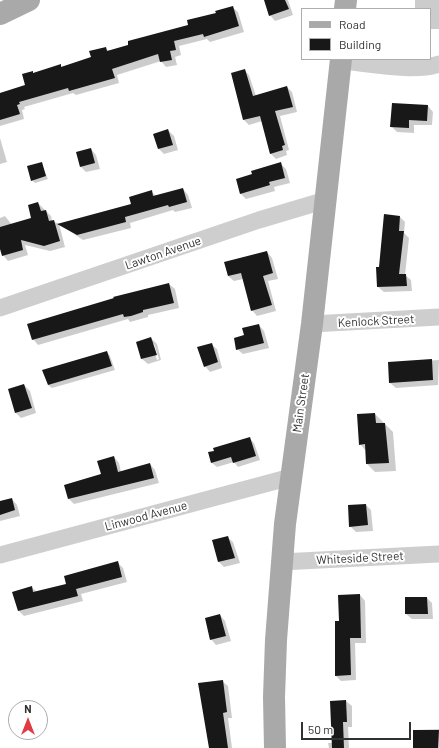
<!DOCTYPE html>
<style>
body{margin:0}
#map{position:relative;width:439px;height:748px;overflow:hidden;background:#fff;font-family:Barlow,sans-serif}
canvas{display:block}
.legend{position:absolute;left:301px;top:8px;width:130px;height:52px;box-sizing:border-box;background:#fff;border:1px solid #adadad;margin:0;padding:5px 7px;list-style:none;font-size:12px;color:#313131}
.legend li{display:flex;align-items:center;gap:8px;height:20px}
.legend b{width:20px;border:1px solid #adadad}
.north{position:absolute;left:8px;top:700px;width:40px;height:40px;box-sizing:border-box;background:#fff;border:1px solid #adadad;border-radius:50%;rotate:0deg;font-size:11px;font-weight:700;line-height:16px;text-align:center;color:#313131}
.north::after{content:'';display:block;margin:auto;width:14px;height:18px;background:#e03b42;clip-path:polygon(50% 0,100% 100%,50% 72%,0 100%)}
.scale{position:absolute;left:301px;top:722px;width:110px;height:18px;box-sizing:border-box;border:2px solid #313131;border-top:0;padding-left:5px;font-size:12px;line-height:14px;white-space:nowrap;color:#313131;-webkit-text-stroke:3px #fff;paint-order:stroke}
</style>
<div id="map">
<canvas width="439" height="748"></canvas>
<ul class="legend">
<li><b style="height:5px;background:#a9a9a9"></b>Road</li>
<li><b style="height:11px;background:#181818"></b>Building</li>
</ul>
<div class="north">N</div>
<div class="scale">50 m</div>
</div>
<script>
const c = document.querySelector('canvas').getContext('2d');
c.lineJoin = 'round';
function fillPath(path, color) {
  c.fillStyle = color;
  c.fill(path, 'evenodd');
}
function trace(path, color, width, dash) {
  c.strokeStyle = color;
  c.lineWidth = width;
  c.lineCap = dash ? 'butt' : 'round';
  c.setLineDash(dash || []);
  c.stroke(path);
}
function label(font, color, halo, rows, align = 'center') {
  c.font = font + ' Barlow,sans-serif';
  c.lineWidth = 4;
  c.setLineDash([]);
  c.textBaseline = 'middle';
  c.strokeStyle = halo;
  c.fillStyle = color;
  for (const [text, x, y, turn = 0] of rows) {
    c.save();
    c.translate(x, y);
    c.rotate((+turn || 0) * Math.PI / 180);
    c.textAlign = isNaN(turn) ? turn : align;
    if (halo) c.strokeText(text, 0, 0);
    c.fillText(text, 0, 0);
    c.restore();
  }
}
fillPath(new Path2D(`
 M265,0H288L293,15L275,21L270,15Z
 M415,0H439V29H430V9H415Z
 M232,7L238,12L244,32L210,42L207,39L179,46L181,55L175,57L177,65L166,67L161,61L117,75L119,83L76,95L73,93L24,107L25,109L22,110L24,119L0,126V93L26,86L32,72L34,74L60,65L62,67L92,58L105,48L109,51L189,26Z
 M244,70L249,75L256,96L287,87L292,92L297,112L280,116L289,150L286,151L287,155L276,159L271,154L262,121L249,125L244,120Z
 M428,106L433,112L432,125H414V133L397,132L391,126Z
 M168,130L174,136L178,150L164,154L159,149Z
 M0,138L7,162L0,164Z
 M91,149L96,155L100,169L86,172L81,167Z
 M41,163L48,179L35,183L32,180Z
 M280,163L286,169L290,183L274,187L275,191L246,199L240,193L253,175Z
 M183,189L188,195L192,208L175,212L173,210L130,223L131,228L83,240L59,224L132,205L151,191L157,197Z
 M38,203L51,216L52,221L59,224L65,247L50,251L25,245L28,255L8,261L3,255L0,245V218L5,216L12,225L32,218Z
 M400,217L405,222L404,233L409,238L405,275L411,280L412,291L384,292L378,287Z
 M267,252L272,258L278,279L268,281L276,311L257,316L252,310L243,279L234,281L228,276L225,263Z
 M169,284L175,289L179,308L148,315V317L130,322L128,319L38,345L33,339Z
 M259,325L264,331L269,348L243,354L237,349L245,336Z
 M151,338L157,344L161,360L148,364L142,359L137,342ZM152,344H154L159,359L157,360Z
 M211,344L217,349L222,368L210,372L205,366Z
 M107,352L110,356L115,370L52,388L48,385Z
 M439,360L438,385L396,388L390,383L389,363Z
 M24,385L30,391L36,413L21,418L16,413Z
 M375,414L393,432L396,471L375,472L367,464L366,451L360,444Z
 M250,439L254,443L260,460L238,467L234,462L217,467L212,463L210,453Z
 M114,457L119,463L121,472L150,464L155,470L159,483L74,504L69,499L65,485L102,474Z
 M12,499L17,505L20,516L0,521V502Z
 M366,505L371,510L373,531L356,532L350,526Z
 M227,537L233,542L240,563L224,567L219,562Z
 M117,562L123,568L127,582L81,594L83,601L24,616L19,611L31,587L37,592L67,585Z
 M360,595L365,601L366,643H355L356,680L341,681L336,676L340,622Z
 M427,598L432,603L433,619H412L406,614Z
 M220,615L225,621L231,641L216,645L211,639Z
 M222,681L228,686L232,718H228L232,748H209Z
 M346,701L352,706V727H348L349,748H329L328,743H333L331,702Z
 M439,729V748H415L414,730Z`), '#0003');
fillPath(new Path2D(`
 M264,0H285L289,9L269,16Z
 M233,6L239,26L204,37L203,34L174,41L176,50L170,51L172,60L160,62L158,54L112,69L115,78L69,91L68,88L19,102L20,104L17,105L20,114L0,120V93L25,85L22,74L33,71V73L61,64V67L91,57L89,51L106,47L107,51L128,45V41L188,25L187,20L216,13L215,11Z
 M245,69L253,96L287,86L293,107L275,111L285,145L282,146L283,150L270,154L260,116L243,120L231,73Z
 M392,103L428,105L427,121L409,120V128L390,127Z
 M168,129L173,145L158,149L153,134Z
 M91,148L95,163L80,167L76,152Z
 M42,162L46,176L31,181L27,166Z
 M281,162L285,178L269,182L270,185L240,194L236,179L252,174L251,171Z
 M183,188L187,202L169,207L168,205L125,217L126,222L77,235L57,224L131,204L129,197L152,190L153,196Z
 M38,202L41,211L46,210L49,221L54,220L60,241L44,246L21,240L23,250L2,256L0,249V227L31,218L28,205Z
 M384,214L400,216L399,231H404L399,274H406L407,286L377,287L376,267H379Z
 M267,251L273,273L263,276L272,305L251,311L241,273L228,276L224,262Z
 M169,283L174,303L143,310V312L131,316L124,317L123,314L32,340L27,324L114,298L113,297Z
 M259,324L264,343L236,350L234,338L244,335L242,328Z
 M151,337L157,355L141,359L136,342Z
 M212,343L218,362L204,367L197,347Z
 M107,351L112,366L48,385L42,370Z
 M432,359L433,380L389,383L388,362Z
 M24,384L32,408L15,413L8,389Z
 M375,413L376,423H385L389,463L366,464L365,444L359,445L357,414Z
 M250,437L256,456L233,463L231,457L211,463L208,452L214,451L213,448Z
 M114,456L118,472L150,463L154,478L68,499L64,485L101,474L97,461Z
 M12,498L15,510L0,515V501Z
 M366,504L368,525L349,527L348,505Z
 M228,536L235,558L218,562L212,540Z
 M118,561L122,577L76,589L78,596L18,611L12,592L32,586L33,592L66,584L64,576Z
 M360,594L361,638H350L351,675L335,676V621H339L338,595Z
 M405,597H427L428,614H405Z
 M220,614L226,636L210,640L205,618Z
 M223,680L227,712L223,713L228,748H209L198,683Z
 M346,700L347,722H343L344,748H332L330,701Z
 M413,730H439L438,748H413Z`), '#181818');
trace(new Path2D(`
 M341,61C367,63 416,73 439,64
 M0,308L259,220L326,200
 M312,324L439,317
 M0,555L291,477
 M281,562L439,554`), '#cecece', 17);
trace(new Path2D(`
 M345,9L346,0
 M0,14L29,0
 M275,748L274,697L276,640L285,524L312,324L341,59`), '#a9a9a9', 22);
label('12px', '#313131', '#fff', [
 ["Lawton Avenue",163,253,-19],
 ["Kenlock Street",376,321,-3],
 ["Main Street",301,403,-82],
 ["Linwood Avenue",146,516,-15],
 ["Whiteside Street",360,558,-3]
]);
</script>
